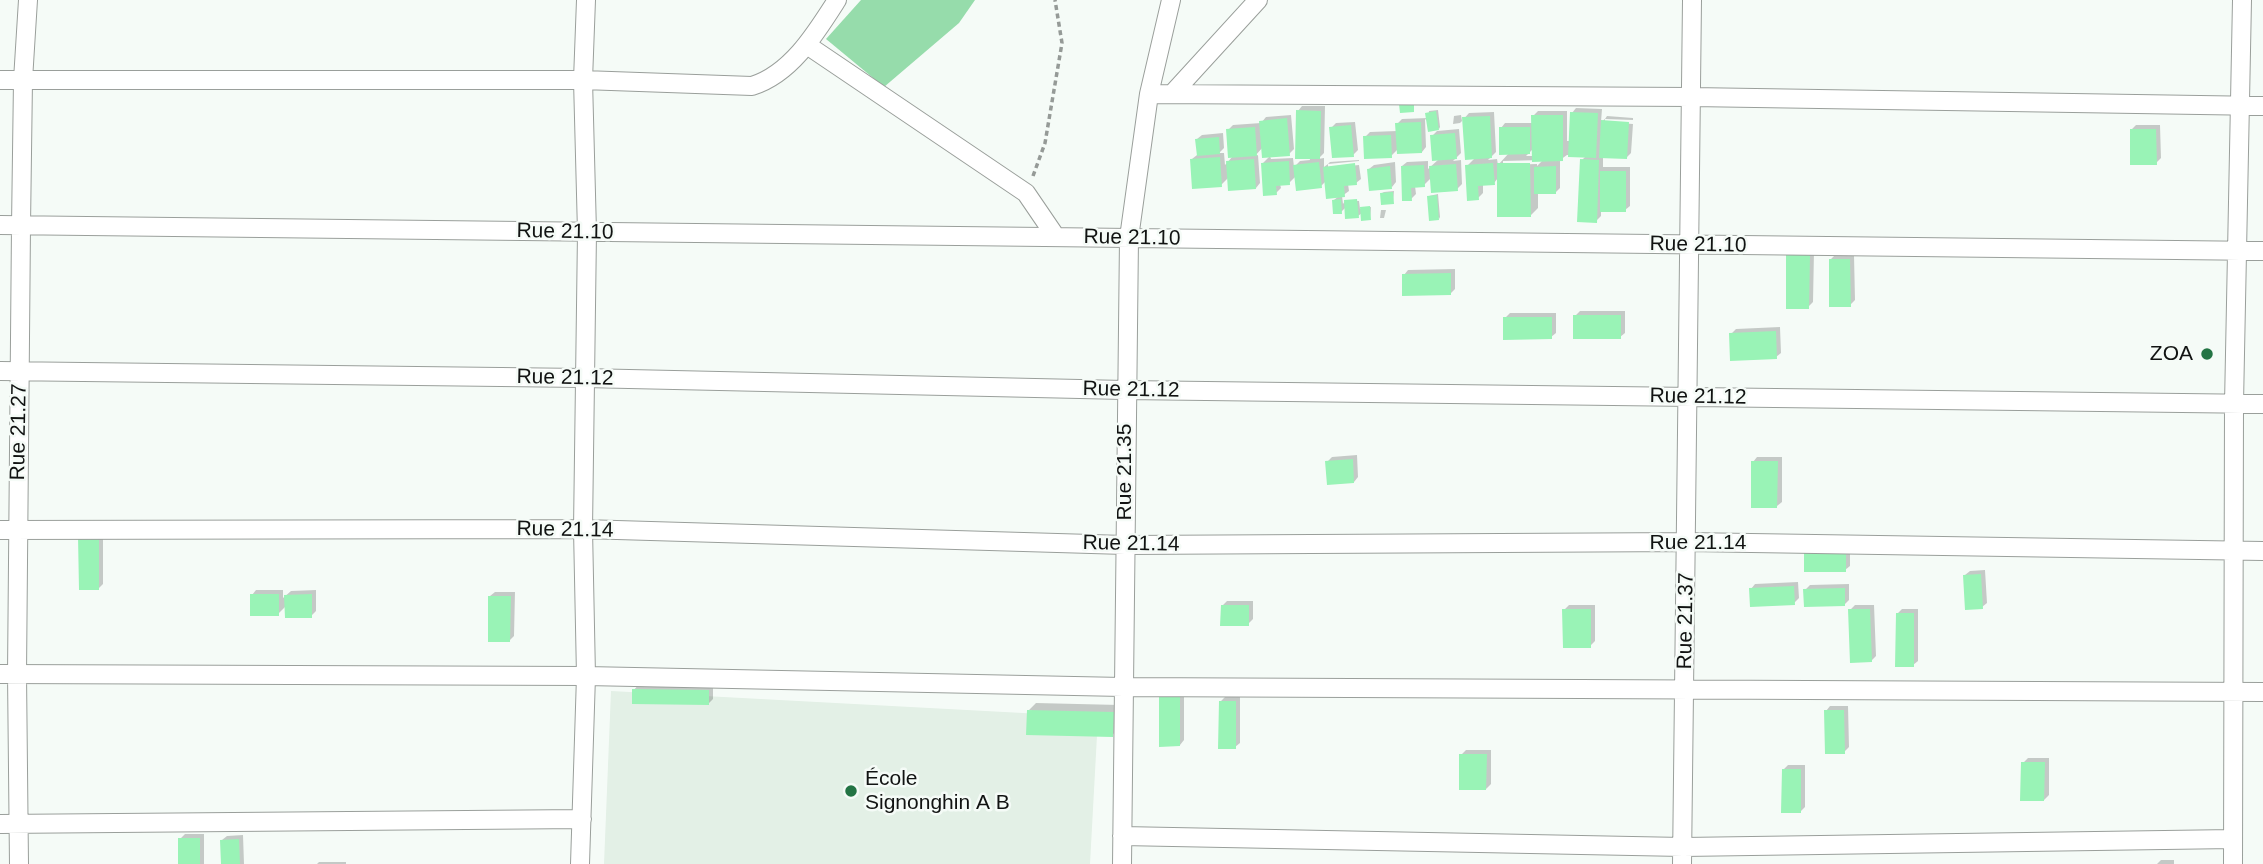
<!DOCTYPE html>
<meta charset="utf-8">
<style>
body{margin:0}
canvas{display:block;background:#f5fbf7}
</style>
<canvas width="2263" height="864"></canvas>
<script>
const c = document.querySelector('canvas').getContext('2d');
c.lineJoin = 'round';
function fillPath(path, color) {
  c.fillStyle = color;
  c.fill(path, 'evenodd');
}
function trace(path, color, width, dash) {
  c.strokeStyle = color;
  c.lineWidth = width;
  c.lineCap = dash ? 'butt' : 'round';
  c.setLineDash(dash || []);
  c.stroke(path);
}
function label(font, color, halo, rows, align = 'center') {
  c.font = font + ' Helvetica,sans-serif';
  c.lineWidth = 5;
  c.setLineDash([]);
  c.textBaseline = 'middle';
  c.strokeStyle = halo;
  c.fillStyle = color;
  for (const [text, x, y, turn = 0] of rows) {
    c.save();
    c.translate(x, y);
    c.rotate((+turn || 0) * Math.PI / 180);
    c.textAlign = isNaN(turn) ? turn : align;
    if (halo) c.strokeText(text, 0, 0);
    c.fillText(text, 0, 0);
    c.restore();
  }
}
fillPath(new Path2D(`
 M611,691L1098,717L1090,864H604Z`), '#e3f0e6');
fillPath(new Path2D(`
 M861,0H975L959,23L884,87L826,39Z`), '#96dcab');
fillPath(new Path2D(`
 M1302,106H1325L1324,153L1318,159L1324,158V167L1328,164V168L1359,165L1361,179L1356,183L1348,184L1349,191L1342,196L1343,204L1345,201H1359L1360,209L1371,207L1370,219L1362,213L1358,216L1346,207L1341,212L1334,200L1339,196L1326,181L1321,186L1296,176L1289,183L1280,184L1281,188L1276,193L1262,164L1270,156L1271,159L1293,158L1294,167L1300,161L1310,160L1298,111Z
 M1576,108L1602,109L1601,122L1605,119V122L1633,124L1631,153L1626,158L1603,157V167H1630V206L1625,210L1601,211V216L1596,221L1582,160L1586,156L1567,155L1560,160V188L1556,192L1538,193V208L1531,215L1498,178L1494,183L1483,184V193L1478,198L1467,166L1475,158L1464,119L1460,123L1453,124L1454,116L1461,115L1462,121L1469,113L1494,112L1496,152L1488,160L1497,159L1498,165L1509,153L1501,128L1505,123H1533V116L1538,111H1567V141H1570L1572,113ZM1534,148V156H1526ZM1543,160L1537,166V164L1503,165V161Z
 M1438,110L1440,127L1439,129L1425,119L1426,147L1422,152L1398,149L1391,156L1365,137L1370,132L1397,131V124L1402,119L1428,118L1429,111Z
 M1291,115L1294,149L1289,154L1263,147L1255,156L1258,155L1260,183L1256,188L1228,178L1221,185L1192,159L1197,155V139L1202,135L1223,133L1224,148L1219,153H1224L1225,165L1233,156L1228,130L1233,125L1261,123L1266,117Z
 M1607,116L1633,118V120L1605,119Z
 M1355,122L1358,150L1353,155L1331,128L1336,123Z
 M2136,125H2160L2161,158L2156,163L2131,130Z
 M1459,129L1461,153L1453,161L1461,160L1462,184L1457,189L1432,177L1424,185L1415,186L1416,194L1411,199L1402,166L1407,162L1428,161V169L1439,159L1432,136L1437,131Z
 M1359,160V161L1328,164L1330,162Z
 M1395,162L1396,182L1392,187L1369,169L1374,165Z
 M1394,191L1393,202L1382,193L1384,192Z
 M1438,194L1440,217L1439,219L1429,196Z
 M1381,210H1386L1384,218H1380Z
 M1793,251H1814L1813,302L1808,307L1788,256Z
 M1835,255H1854L1855,300L1850,305L1830,260Z
 M1455,269V289L1450,294L1404,275L1408,270Z
 M1580,311H1625V333L1620,337L1575,316Z
 M1510,313H1556V333L1551,337L1505,318Z
 M1780,327L1781,353L1776,357L1731,334L1736,329Z
 M1357,455L1358,477L1354,482L1327,462L1332,457Z
 M1757,457H1782V502L1777,506L1753,462Z
 M103,532V584L99,588L80,537Z
 M1850,545V566L1845,570L1806,571Z
 M1985,570L1987,603L1982,607L1965,575L1970,571Z
 M1798,582L1799,598L1794,603L1751,589L1755,584Z
 M1849,584V600L1845,604L1805,590L1810,585Z
 M256,590H283V598L291,591L316,590V611L311,616L286,606L278,614L252,595Z
 M495,592H515L514,636L510,640L490,596Z
 M1227,601H1253V619L1248,624L1222,606Z
 M1569,605H1595V641L1590,646L1564,610Z
 M1855,605H1874L1876,656L1871,661L1850,610Z
 M1902,609H1918V661L1913,665L1897,614Z
 M638,685L713,686V699L708,704L634,690Z
 M1165,693H1184V740L1180,745L1161,697Z
 M1225,697H1240V743L1235,747L1220,702Z
 M1036,703L1120,705V728L1112,735L1029,710Z
 M1830,706H1848L1849,747L1844,752L1826,711Z
 M1466,750H1491V784L1486,789L1461,755Z
 M2028,758H2049V795L2044,800L2023,763Z
 M1788,765H1805V807L1801,811L1783,770Z
 M185,834H204V864H180V839Z
 M243,835L244,864H223L222,840L227,836Z
 M2161,860H2174V864H2157Z
 M319,862H346V864H317Z`), '#0003');
fillPath(new Path2D(`
 M1414,103V112L1400,113L1399,104Z
 M1296,110L1321,111L1320,159H1295Z
 M1436,111L1439,130L1428,132L1425,113Z
 M1570,112L1598,113L1596,158L1568,157Z
 M1531,115H1563V161L1532,162Z
 M1490,116L1492,158L1465,160L1462,117Z
 M1287,118L1290,156L1262,158L1259,121Z
 M1601,120L1629,122L1627,159L1599,158Z
 M1421,122L1422,153L1397,154L1395,123Z
 M1351,125L1354,157L1332,158L1329,127Z
 M1255,127L1257,156L1228,158L1226,129Z
 M1499,127H1530V154L1499,155Z
 M2130,129H2156L2157,165H2130Z
 M1455,133L1457,159L1432,161L1430,135Z
 M1391,135L1392,158L1364,159L1363,136Z
 M1219,137L1220,154L1197,156L1195,139Z
 M1220,157L1222,187L1192,189L1190,159Z
 M1254,159L1256,189L1228,191L1226,161Z
 M1580,159L1599,160L1597,223L1577,222Z
 M1289,161L1290,185L1276,186L1277,195L1263,196L1261,163Z
 M1319,162L1322,188L1296,191L1293,165Z
 M1355,163L1357,185L1344,186L1345,197L1326,199L1323,167Z
 M1493,163L1495,185L1478,186L1479,200L1467,201L1465,165Z
 M1497,163H1530L1531,217H1497Z
 M1456,164L1458,191L1431,193L1429,166Z
 M1424,165L1425,187L1411,188L1412,201H1402L1401,166Z
 M1390,166L1392,189L1369,191L1367,169Z
 M1556,166V194H1534V167Z
 M1600,171H1626V212H1600Z
 M1393,192L1394,204L1381,205L1380,193Z
 M1437,195L1439,220L1429,221L1427,196Z
 M1341,199L1342,214H1333L1332,200Z
 M1357,199L1359,218L1345,219L1344,200Z
 M1370,206L1371,220L1361,221L1360,207Z
 M1786,255H1810L1809,309H1786Z
 M1829,259H1850L1851,307H1829Z
 M1451,273V295L1402,296V274Z
 M1573,315H1621V339H1573Z
 M1503,317H1552V339L1503,340Z
 M1776,331L1777,359L1730,361L1729,333Z
 M1353,459L1354,483L1327,485L1325,461Z
 M1751,461H1778L1777,508H1751Z
 M78,536H99V590H79Z
 M1846,549V572H1804V550Z
 M1981,574L1983,609L1965,610L1963,575Z
 M1794,586L1795,605L1750,607L1749,588Z
 M1845,588V606L1804,607L1803,589Z
 M250,594H279V616H250Z
 M312,594V618H285L284,595Z
 M488,596H511L510,642H488Z
 M1221,605H1249V626H1220Z
 M1562,609H1591V648H1563Z
 M1848,609H1870L1872,662L1850,663Z
 M1896,613H1914V667H1895Z
 M632,689L709,690V705L632,704Z
 M1159,697H1180V746L1159,747Z
 M1219,701H1236V749H1218Z
 M1027,710L1114,712L1113,737L1026,735Z
 M1824,710H1844L1845,754H1825Z
 M1459,754H1487L1486,790H1459Z
 M2021,762H2045L2044,801H2020Z
 M1782,769H1801V813H1781Z
 M178,838H200V864H178Z
 M239,839L240,864H221L220,840Z`), '#99f3b6');
const street = new Path2D(`
 M807,45L1026,193L1056,237
 M0,80H583L752,86C791,74 816,33 837,0
 M1149,94L1692,97L2263,106
 M1172,94L1258,0
 M0,225L2263,251
 M0,371L584,378L1125,390L2263,404
 M0,530L583,529L1125,545L1687,542L2263,551
 M0,674L586,676L1123,687L2263,692
 M0,824L582,819
 M1122,836L1683,847L2233,839
 M19,864L17,674L21,226L23,80L28,0
 M580,864L586,676L583,529L587,232L583,80L586,0
 M1122,864L1129,238L1149,94L1171,0
 M1682,864L1692,0
 M2233,864L2234,404L2242,0`);
trace(street, '#9a9f9b', 20);
trace(new Path2D(`
 M1033,176L1045,143L1062,43L1055,0`), '#959a97', 3.5, [5, 3.5]);
trace(street, '#fff', 18);
for (const [x, y, r, color] of [
 [2207,354,7,"#237444"],
 [851,791,7,"#237444"]
]) {
  const dot = new Path2D();
  dot.arc(x, y, r, 0, 2 * Math.PI);
  c.fillStyle = color;
  c.fill(dot);
  trace(dot, '#f5fbf7', 2.5);
}
label('21px', '#111312', '#f5fbf7', [
 ["Rue 21.10",565,232,1],
 ["Rue 21.10",1132,238,1],
 ["Rue 21.10",1698,245,1],
 ["Rue 21.12",565,378,1],
 ["Rue 21.12",1131,390,1],
 ["Rue 21.12",1698,397,1],
 ["Rue 21.27",19,432,-89],
 ["Rue 21.35",1125,472,-90],
 ["Rue 21.14",565,530,1],
 ["Rue 21.14",1698,543],
 ["Rue 21.14",1131,544,1],
 ["Rue 21.37",1686,621,-89]
]);
label('21px', '#111312', '#f5fbf7', [
 ["ZOA",2193,354],
 ["École",865,779,"left"],
 ["Signonghin A B",865,803,"left"]
], 'right');
</script>
